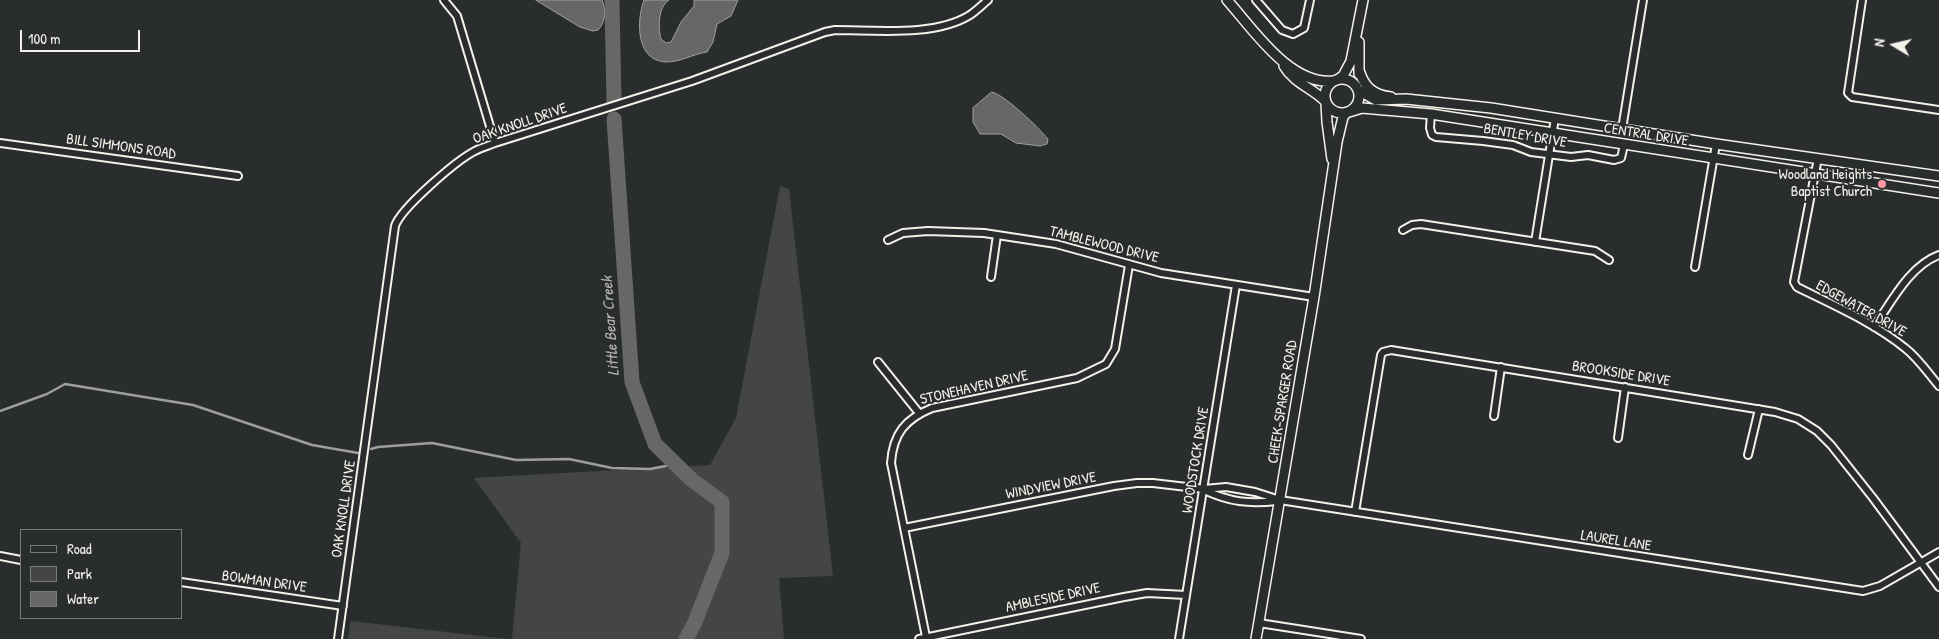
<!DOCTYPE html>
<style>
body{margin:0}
#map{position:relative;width:1939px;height:639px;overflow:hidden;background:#2a2d2e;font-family:"Patrick Hand",sans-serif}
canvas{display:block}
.legend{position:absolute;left:20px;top:529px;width:162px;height:90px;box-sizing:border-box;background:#2a2d2e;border:1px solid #7b7b78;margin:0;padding:6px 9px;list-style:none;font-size:15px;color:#f4f1e8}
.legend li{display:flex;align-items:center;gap:10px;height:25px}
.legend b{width:25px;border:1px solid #7b7b78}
.north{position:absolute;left:1869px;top:20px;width:50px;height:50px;-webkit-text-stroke:4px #2a2d2e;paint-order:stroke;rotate:279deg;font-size:14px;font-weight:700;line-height:20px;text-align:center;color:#f4f1e8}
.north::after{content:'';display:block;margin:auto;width:18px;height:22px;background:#f4f1e8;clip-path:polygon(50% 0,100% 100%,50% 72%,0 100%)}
.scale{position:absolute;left:20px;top:30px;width:120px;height:22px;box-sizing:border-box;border:2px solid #f4f1e8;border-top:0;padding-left:6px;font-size:15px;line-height:18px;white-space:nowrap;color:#f4f1e8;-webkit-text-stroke:4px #2a2d2e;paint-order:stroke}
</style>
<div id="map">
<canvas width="1939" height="639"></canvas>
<ul class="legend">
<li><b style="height:6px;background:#2a2d2e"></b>Road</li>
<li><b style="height:14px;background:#444645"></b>Park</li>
<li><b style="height:14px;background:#676866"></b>Water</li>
</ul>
<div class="north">N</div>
<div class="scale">100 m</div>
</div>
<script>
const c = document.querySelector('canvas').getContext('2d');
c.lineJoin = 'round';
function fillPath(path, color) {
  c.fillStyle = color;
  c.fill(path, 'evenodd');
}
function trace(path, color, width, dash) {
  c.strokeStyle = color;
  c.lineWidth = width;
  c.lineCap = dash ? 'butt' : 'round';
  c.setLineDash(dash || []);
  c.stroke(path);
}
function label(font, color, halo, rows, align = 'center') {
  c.font = font + ' "Patrick Hand",sans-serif';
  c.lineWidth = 4;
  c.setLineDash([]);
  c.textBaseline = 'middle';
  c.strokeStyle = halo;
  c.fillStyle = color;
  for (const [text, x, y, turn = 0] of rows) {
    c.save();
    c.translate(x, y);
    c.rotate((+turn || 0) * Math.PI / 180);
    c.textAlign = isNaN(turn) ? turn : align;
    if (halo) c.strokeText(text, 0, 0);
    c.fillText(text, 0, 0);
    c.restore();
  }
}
fillPath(new Path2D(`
 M780,186L789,189L833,576L779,578L784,639H512L521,543L474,478L710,465L736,418Z
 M351,621L507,639H348Z`), '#444645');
const water = new Path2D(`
 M536,0H602C606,10 606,22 598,30L593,31L580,27Z
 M644,0H669C658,7 658,27 661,39L666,43L671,42L681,22L694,6V0H738L731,16L717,24L713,42L707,52C693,54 681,62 666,62C636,61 636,21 644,0Z
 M992,92C1005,95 1039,128 1048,139L1047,144L1040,146L1016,143L1001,134H980L973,122V108Z`);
fillPath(water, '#676866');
trace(water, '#9f9f9a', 1);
trace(new Path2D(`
 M0,411L47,394L65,384L193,405L312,445L358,453
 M371,449L378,447L432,443L516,460L569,459L612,468L650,469L676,464`), '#9f9f9a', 2.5);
trace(new Path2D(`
 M612,0L614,103
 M614,119L632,382L655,444L692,480L722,502V553L695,622L686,639`), '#676866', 15);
const street = new Path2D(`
 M444,0L457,16L495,143
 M1256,0L1282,30L1293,34L1304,28L1310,0
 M1862,0L1848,93L1852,97L1939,110
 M1431,114L1430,128L1432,135L1436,137L1483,141L1513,145L1531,152L1571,157L1588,155L1614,160L1621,158L1624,145
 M1622,129L1643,0
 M0,143L238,176
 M1818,158L1794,282L1797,287C1833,305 1873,322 1905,348C1918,358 1928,373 1939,386
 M1403,230L1412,225L1421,224L1595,251L1609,260
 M888,240L903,233L928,231L984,233L1056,244L1161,273L1314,297
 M1535,242L1555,118
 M1695,267L1716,144
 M991,277L997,235
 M1874,327C1891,303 1909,266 1939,255
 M878,362L919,413
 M1494,416L1501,367
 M1618,438L1625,387
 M1748,455L1759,409
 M1204,490C1230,502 1248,504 1277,501
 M1355,512L1381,355L1383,352L1391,350L1775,412L1798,419L1817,431L1831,445L1873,498L1939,587
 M904,528L1114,486L1137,483H1153L1204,489L1226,487L1255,492L1280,500L1863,591L1880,586L1939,552
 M0,556L21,560
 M181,582L343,606
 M1259,623L1361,639
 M926,637L891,463C893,434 905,419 932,408L1077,378L1106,364L1115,349L1129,265
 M338,639L395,226C401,208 455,162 473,152C480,148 488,146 495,143L692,81L825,32L835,30C875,30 935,37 970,15C976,11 982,5 988,0
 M919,639L1124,597L1147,593L1186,595
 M1179,639L1236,285`);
const secondary = new Path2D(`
 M1227,0C1254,30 1290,86 1334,81
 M1359,42V74
 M1284,66C1294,83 1312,88 1325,101
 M1359,70C1364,87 1373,95 1391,97
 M1325 96a17 17 0 1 1 34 0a17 17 0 1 1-34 0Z
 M1337,80L1343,76L1351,61L1363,0
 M1358,90L1376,100L1406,99L1491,108L1716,144L1939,176
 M1326,103L1327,122L1332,159
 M1349,112L1362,108L1431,114L1939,193
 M1256,639L1314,297L1337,142L1343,117L1347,112`);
trace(street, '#f4f1e8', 10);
trace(secondary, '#f4f1e8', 12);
trace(street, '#2a2d2e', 6);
trace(secondary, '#2a2d2e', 9);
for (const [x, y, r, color] of [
 [1882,184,5,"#ff9aa2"]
]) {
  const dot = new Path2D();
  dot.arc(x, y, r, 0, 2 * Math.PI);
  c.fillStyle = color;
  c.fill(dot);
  trace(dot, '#2a2d2e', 2);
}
label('15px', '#f4f1e8', '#2a2d2e', [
 ["OAK KNOLL DRIVE",520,124,-19],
 ["CENTRAL DRIVE",1646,135,9],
 ["BENTLEY DRIVE",1525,136,10],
 ["BILL SIMMONS ROAD",121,147,8],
 ["TAMBLEWOOD DRIVE",1104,245,14],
 ["EDGEWATER DRIVE",1861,309,29],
 ["BROOKSIDE DRIVE",1621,374,9],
 ["STONEHAVEN DRIVE",974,388,-13],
 ["CHEEK-SPARGER ROAD",1283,402,-81],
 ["WOODSTOCK DRIVE",1196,460,-81],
 ["WINDVIEW DRIVE",1051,486,-11],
 ["OAK KNOLL DRIVE",344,509,-82],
 ["LAUREL LANE",1616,541,9],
 ["BOWMAN DRIVE",264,582,8],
 ["AMBLESIDE DRIVE",1053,598,-12]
]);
label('15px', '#f4f1e8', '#2a2d2e', [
 ["Woodland Heights",1872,175],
 ["Baptist Church",1872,192]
], 'right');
label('italic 16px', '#b5b3ae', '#2a2d2e', [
 ["Little Bear Creek",611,326,-94]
]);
</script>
